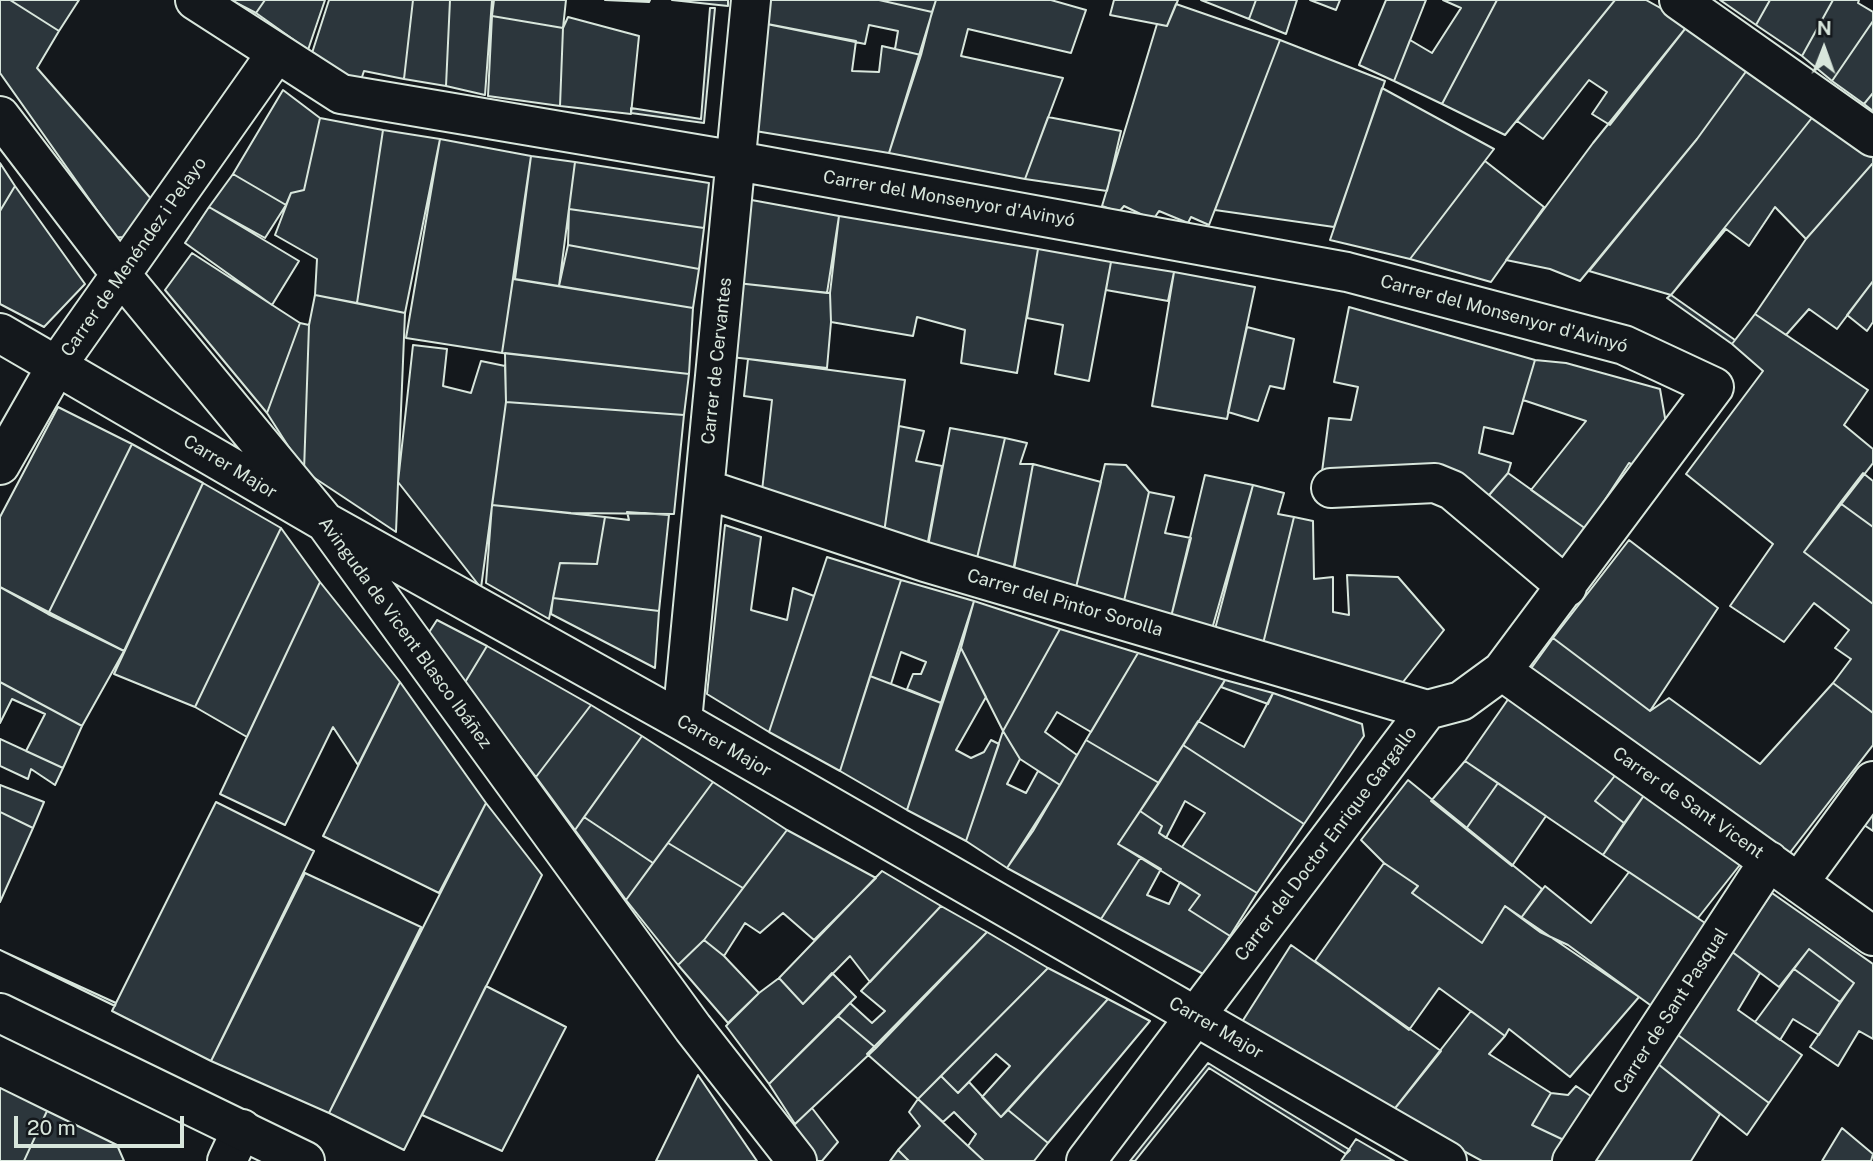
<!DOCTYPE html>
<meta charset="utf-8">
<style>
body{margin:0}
#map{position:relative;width:1873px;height:1161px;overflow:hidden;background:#14181c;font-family:"Public Sans",sans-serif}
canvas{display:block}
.north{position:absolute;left:1789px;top:14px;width:70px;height:70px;-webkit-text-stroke:5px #14181c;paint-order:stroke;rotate:1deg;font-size:19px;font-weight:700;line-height:28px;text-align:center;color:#d8e6dc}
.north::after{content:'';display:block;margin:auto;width:24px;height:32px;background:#d8e6dc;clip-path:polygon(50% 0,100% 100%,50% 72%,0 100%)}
.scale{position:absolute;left:14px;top:1116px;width:170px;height:32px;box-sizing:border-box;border:4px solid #d8e6dc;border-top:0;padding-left:9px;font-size:21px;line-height:24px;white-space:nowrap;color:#d8e6dc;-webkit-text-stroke:5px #14181c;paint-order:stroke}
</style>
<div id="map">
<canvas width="1873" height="1161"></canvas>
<div class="north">N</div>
<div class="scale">20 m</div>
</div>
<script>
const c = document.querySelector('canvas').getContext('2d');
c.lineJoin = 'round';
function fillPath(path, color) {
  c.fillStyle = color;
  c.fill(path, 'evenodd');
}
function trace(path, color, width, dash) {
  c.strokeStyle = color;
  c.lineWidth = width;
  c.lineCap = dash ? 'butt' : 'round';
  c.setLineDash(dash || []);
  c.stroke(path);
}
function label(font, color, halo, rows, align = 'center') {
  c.font = font + ' "Public Sans",sans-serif';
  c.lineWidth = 5;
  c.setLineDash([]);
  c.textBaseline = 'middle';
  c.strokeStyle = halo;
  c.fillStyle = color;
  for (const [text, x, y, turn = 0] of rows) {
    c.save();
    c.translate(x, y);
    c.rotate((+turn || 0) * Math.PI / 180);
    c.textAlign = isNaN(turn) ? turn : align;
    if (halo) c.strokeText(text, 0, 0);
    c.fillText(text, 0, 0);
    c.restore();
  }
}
const building = new Path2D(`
 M0,0H10L59,31L37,68L153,201L141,238L116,237L0,73Z
 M10,0H79L59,31Z
 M231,0H265L256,13Z
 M265,0H325L308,50L256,13Z
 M329,0H413L404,79L364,71L361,80L343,76L312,53Z
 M413,0H450L446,86L404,79Z
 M450,0H492L485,95L446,86Z
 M494,0H566L563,28L492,16Z
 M605,0H650L649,2Z
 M672,0H728V6Z
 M763,0H879L932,12L921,55L895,49L898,31L869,25L865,44L757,22Z
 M879,0H936L932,12Z
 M936,0H1051L1086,10L1071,53L968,29L961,56L1063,78L1025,179L889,153Z
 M1114,0H1178L1167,26L1110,15Z
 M1201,0H1256L1249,19Z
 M1256,0H1297L1286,34L1249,19Z
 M1310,0H1340L1336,10Z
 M1386,0H1426L1394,81L1359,65Z
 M1443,0H1497L1442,104L1394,81L1410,40L1432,53L1461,8Z
 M1497,0H1615L1505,135L1442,104Z
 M1615,0H1646L1689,24L1610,125L1592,114L1607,92L1589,80L1543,139L1517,121Z
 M1720,0H1770L1756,25Z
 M1770,0H1833L1802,56L1756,25Z
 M1833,0H1859L1858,3L1873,12V21L1832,81L1802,56Z
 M1176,4L1280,40L1209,225L1191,217L1188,223L1159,211L1153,220L1124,206L1119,212L1102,206L1157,24L1167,26Z
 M710,8H715L704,123L631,113V108L701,119Z
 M492,16L563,28L560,106L488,96Z
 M568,17L639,36L631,114L560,106L563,28Z
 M1873,21V93L1864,104L1832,81Z
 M757,22L856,41L852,71L879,72L882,46L921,55L889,153L749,130Z
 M1689,24L1750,66L1697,139L1580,281L1550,269L1506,260L1593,143Z
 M1280,40L1385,81L1334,227L1215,210Z
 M1750,66L1815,114L1671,295L1589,271L1697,139Z
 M1382,88L1494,149L1410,259L1330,240Z
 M283,90L320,118L304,190L291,193L286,205L233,174Z
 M1873,93V111L1864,104Z
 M1815,114L1873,155V163L1806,239L1775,207L1749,246L1726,229L1671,295Z
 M1048,117L1121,131L1107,191L1025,179Z
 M320,118L383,130L357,303L315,295L317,259L275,235L291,193L304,190Z
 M383,130L440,139L405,313L357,303Z
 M440,139L531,156L502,353L406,338Z
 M531,156L575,162L559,286L515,279Z
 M1485,161L1544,207L1491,282L1410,259Z
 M575,162L709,183L704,228L569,209Z
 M0,163L15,186L0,211Z
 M1873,163V281L1837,329L1809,309L1786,335L1755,314L1806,239Z
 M233,174L286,205L265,238L209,207Z
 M15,186L85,284L44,327L0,304V211Z
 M746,199L839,216L827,293L737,283Z
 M209,207L299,261L272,305L185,243Z
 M569,209L704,228L699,269L568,245Z
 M839,216L1038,249L1017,373L961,363L965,330L917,317L913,336L831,322L830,293Z
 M568,245L699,269L693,308L559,286Z
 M1038,249L1111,262L1089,381L1055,374L1063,325L1027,318Z
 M192,253L300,323L267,413L165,290Z
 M1111,262L1174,272L1168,301L1106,290Z
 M1174,272L1255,287L1227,419L1152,406Z
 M513,279L693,308L689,374L502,353Z
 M1873,281V322L1867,331L1847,315Z
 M737,283L830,293L831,322L827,368L731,357Z
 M315,295L405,313L396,532L304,471L309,325Z
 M1671,295L1735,340L1732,344L1667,298Z
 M1349,307L1535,360L1513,434L1484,427L1479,453L1511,463L1508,473L1465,523L1437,482L1320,487L1329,418L1351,420L1358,387L1334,382Z
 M1755,314L1868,390L1844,425L1873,449V463L1804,552L1873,604V713L1833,683L1851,659L1835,648L1849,630L1814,603L1784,642L1730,606L1773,544L1686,474L1763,371L1732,344Z
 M300,323L309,325L304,471L267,413Z
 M1247,327L1294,339L1284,389L1270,386L1258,421L1228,412Z
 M413,345L447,349L443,386L471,393L481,361L505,366L506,402L481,588L398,482Z
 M505,353L689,374L684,415L506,402Z
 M748,359L905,380L884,533L761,500L772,400L744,396Z
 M1535,360L1566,363L1660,389L1668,435L1637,467L1629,463L1586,529L1531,490L1586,421L1523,400Z
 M506,402L684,415L674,514L571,513L492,505Z
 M58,407L132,444L48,614L0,587V517Z
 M899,426L924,431L916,461L942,466L927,547L884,533Z
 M950,428L1005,438L974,571L926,557Z
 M1005,438L1027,443L1020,464H1033L1011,582L974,571Z
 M132,444L203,483L124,651L48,614Z
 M1033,464L1101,482L1074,596L1012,580Z
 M1105,464L1126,465L1149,492L1124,601L1074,596Z
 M1508,473L1586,529L1547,577L1467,521Z
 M1863,473L1873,481V527L1840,503Z
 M1205,475L1253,485L1212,629L1171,617Z
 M203,483L281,528L195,707L114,674Z
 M1253,485L1284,493L1278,514L1294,517L1261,652L1215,629Z
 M1149,492L1174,497L1165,533L1191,538L1171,617L1124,601Z
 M1840,503L1873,527V604L1804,552Z
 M492,505L605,517L597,564L560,563L549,619L486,583Z
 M627,512L669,515L659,611L553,598L560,563L597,564L605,517L629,520Z
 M1294,517L1313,521L1314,579L1333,577V612L1349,615L1347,575L1398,577L1444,630L1392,696L1261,652Z
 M725,525L761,537L751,610L787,620L793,588L814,596L769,732L707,694Z
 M281,528L320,582L247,737L195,707Z
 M1629,540L1718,608L1650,711L1553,638Z
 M827,557L901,580L840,771L769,732Z
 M901,580L974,601L941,703L907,689L913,674H921L926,662L901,652L891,684L870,676Z
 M320,582L400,682L358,765L333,727L285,825L220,794Z
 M0,587L124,651L82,726L0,682Z
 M553,598L659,611L655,668L551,614Z
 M974,601L1060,629L1003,731L961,648Z
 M437,620L487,646L464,684L426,637Z
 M1060,629L1138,653L1091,732L1057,712L1045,732L1077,755L1060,785L1020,759L1003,731Z
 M1553,638L1650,711L1669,698L1760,764L1833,683L1873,713V745L1782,863L1522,681Z
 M487,646L591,705L536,777L464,684Z
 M961,648L986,697L956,750L971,758L984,752L991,740L999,744L966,841L907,810Z
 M1138,653L1225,680L1159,783L1086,740Z
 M870,676L941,703L907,810L840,771Z
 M1225,680L1273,693L1268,704L1221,687Z
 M0,682L82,726L63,768L26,751L45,714L12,699L0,723Z
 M400,682L486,803L439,893L323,836Z
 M1273,693L1362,724L1364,736L1304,824L1183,745L1198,721L1244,747Z
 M1509,698L1617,773L1595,801L1624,823L1603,855L1465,761Z
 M591,705L642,736L575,830L536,777Z
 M1003,731L1020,759L1007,784L1026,793L1038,771L1060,785L1007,868L966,841Z
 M642,736L713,782L653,863L584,817Z
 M0,739L63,768L55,785L31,769L28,779L0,766Z
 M1086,740L1159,783L1118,844L1141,857L1101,919L1007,868L1033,831Z
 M1183,745L1304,824L1257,893L1182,847L1205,813L1185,801L1166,838L1159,833L1162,826L1140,811Z
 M1465,761L1498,783L1466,829L1431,801Z
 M1617,773L1645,794L1624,823L1595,801Z
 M1408,780L1542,889L1521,918L1505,906L1482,943L1412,893L1418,886L1384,863L1361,840Z
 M713,782L787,830L743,888L668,843Z
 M1498,783L1546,816L1512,866L1466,829Z
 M0,785L44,802L33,828L0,812Z
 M1645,794L1743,861L1698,918L1603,855Z
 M1873,800V831L1858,821Z
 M216,802L314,851L211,1061L112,1011Z
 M486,803L542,875L404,1150L329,1113Z
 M1140,811L1162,826L1159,833L1257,893L1230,936L1189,910L1200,895L1118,844Z
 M0,812L33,828L0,902Z
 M584,817L653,863L626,900L575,830Z
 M787,830L876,878L814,940L783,913L760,933L745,923L724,956L704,940Z
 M668,843L743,888L704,940L678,965L626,900Z
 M1141,857L1161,869L1147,895L1169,904L1180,882L1200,895L1189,910L1230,936L1205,975L1101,919Z
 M1384,863L1418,886L1412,893L1482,943L1505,906L1639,997L1570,1077L1509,1029L1505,1036L1439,988L1409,1030L1315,961Z
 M882,871L941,906L870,982L850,956L803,1004L779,978Z
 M1629,872L1714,929L1657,1010L1568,945L1540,932L1521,918L1545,886L1591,923Z
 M305,873L421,927L329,1113L211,1061Z
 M1772,893L1873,964V1039L1859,1031L1838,1066L1810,1047L1854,983L1809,949L1779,987L1731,951Z
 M941,906L987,932L876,1048L838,1016L850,1003L872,1023L885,1011L861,991Z
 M987,932L1048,968L918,1099L867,1054Z
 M704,940L724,956L759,993L728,1023L678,965Z
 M1291,945L1441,1051L1392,1112L1240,1025Z
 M1809,949L1854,983L1840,1002L1794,969Z
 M0,950L116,1003L115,1006Z
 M1731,951L1760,973L1738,1010L1802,1055L1769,1103L1670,1029Z
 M1048,968L1108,999L1001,1117L982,1097L1010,1066L996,1054L958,1093L941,1076Z
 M1794,969L1840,1002L1819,1035L1793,1019L1780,1040L1755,1022Z
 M832,973L856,997L769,1084L726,1026L759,993L779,978L803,1004Z
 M486,986L566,1027L502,1151L422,1115Z
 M1108,999L1150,1021L1048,1143L1008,1110Z
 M1471,1011L1505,1036L1489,1054L1551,1093L1532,1125L1568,1142L1561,1161H1482L1392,1112Z
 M838,1016L876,1048L795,1124L769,1084Z
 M1670,1029L1769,1103L1747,1135L1653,1060Z
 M1653,1060L1720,1114L1691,1161H1584Z
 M1208,1063L1266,1099L1350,1150L1346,1154L1209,1068L1135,1161H1130Z
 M698,1075L757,1161H656Z
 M941,1076L958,1093L969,1082L1001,1117L1008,1110L1048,1143L1034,1161H984L968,1146L976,1134L954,1112L943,1122L918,1099Z
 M1576,1086L1595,1099L1568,1142L1532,1125L1551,1093L1568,1095Z
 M0,1088L47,1111L24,1161H0Z
 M918,1099L968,1146L984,1161H909L898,1150L920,1126L909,1112Z
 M812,1108L838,1142L822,1161H816L792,1127Z
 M47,1111L117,1145L124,1161H24Z
 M1842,1128L1873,1154L1871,1161H1822Z
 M1356,1139L1394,1161H1341Z
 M898,1150L909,1161H890Z`);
fillPath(building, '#2c363c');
trace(building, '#d8e6dc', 2);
const minor = new Path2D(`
 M195,0L341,94L737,161L1347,272L1624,345L1714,387L1502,671L1461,701L1427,710L1086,1161
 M1679,0L1873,137
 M0,116L122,276L325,522L693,1028L797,1161
 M0,333L325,522L682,721L1447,1161
 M0,465L57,365L276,54
 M1331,488L1435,483L1452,490L1567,587
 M705,489L925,562L1427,710
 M1502,671L1873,936
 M682,721L751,0
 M1799,882L1873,781
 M227,1161L242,1129
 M1572,1161L1769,861`);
const major = new Path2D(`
 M0,1013L305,1161`);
trace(minor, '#d8e6dc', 42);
trace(major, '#d8e6dc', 42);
trace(minor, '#14181c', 38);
trace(major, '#14181c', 38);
label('18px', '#d8e6dc', '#14181c', [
 ["Carrer del Monsenyor d'Avinyó",949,199,10],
 ["Carrer de Menéndez i Pelayo",134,257,-55],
 ["Carrer del Monsenyor d'Avinyó",1504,314,15],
 ["Carrer de Cervantes",717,361,-84],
 ["Carrer Major",230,467,31],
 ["Carrer del Pintor Sorolla",1065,603,16],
 ["Avinguda de Vicent Blasco Ibáñez",405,633,54],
 ["Carrer Major",724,746,30],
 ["Carrer de Sant Vicent",1688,803,35],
 ["Carrer del Doctor Enrique Gargallo",1326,844,-53],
 ["Carrer de Sant Pasqual",1671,1011,-57],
 ["Carrer Major",1216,1028,30]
]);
</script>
